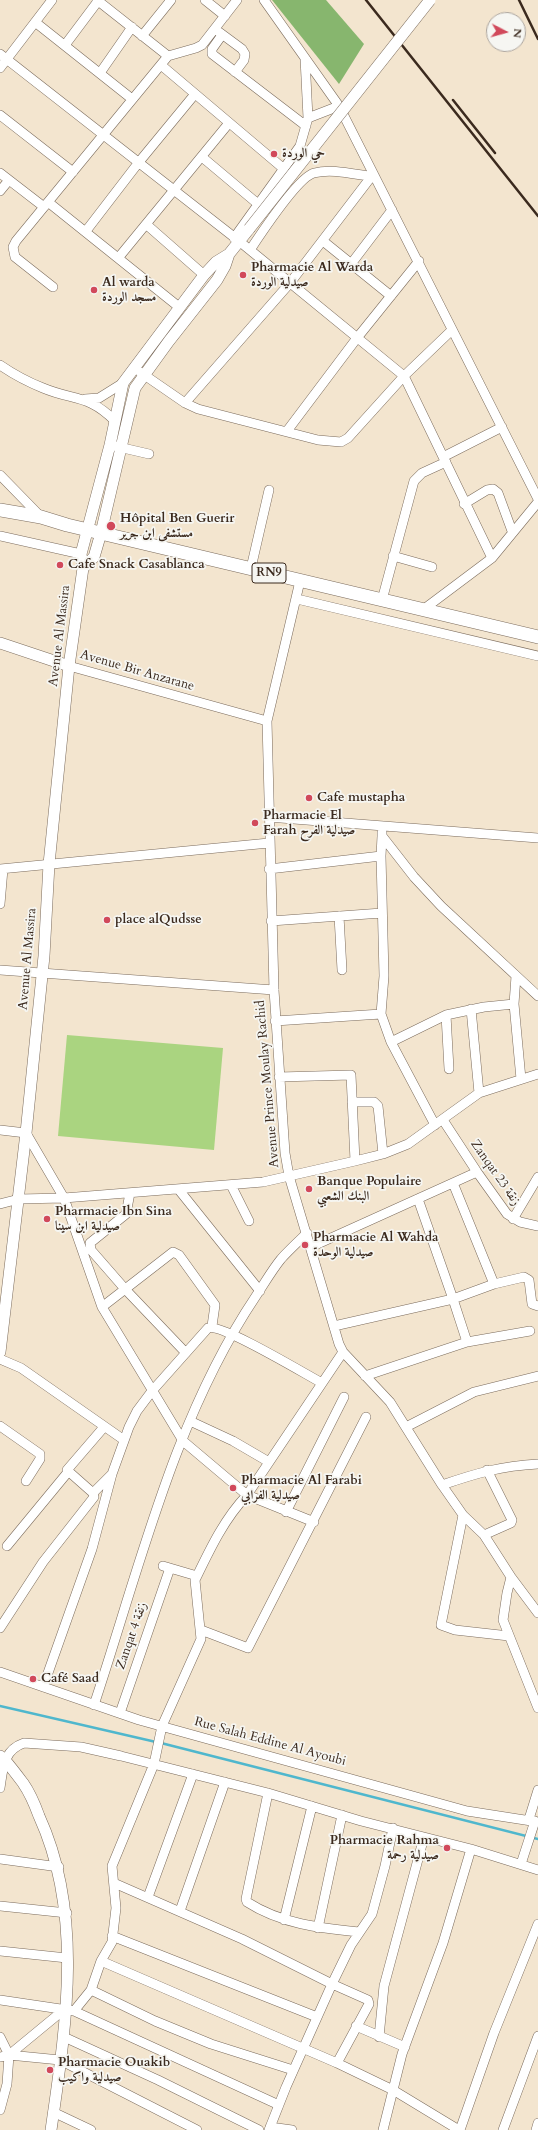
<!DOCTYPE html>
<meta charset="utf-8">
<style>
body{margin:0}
#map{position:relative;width:538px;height:2130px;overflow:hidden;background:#f3e5cf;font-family:Cardo,serif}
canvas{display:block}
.north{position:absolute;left:486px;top:12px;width:40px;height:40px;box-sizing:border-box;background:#f6f6f2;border:1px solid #aba49d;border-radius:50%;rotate:96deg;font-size:11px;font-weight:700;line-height:16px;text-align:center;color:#3b2a1e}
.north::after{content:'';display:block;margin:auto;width:14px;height:18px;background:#d1495b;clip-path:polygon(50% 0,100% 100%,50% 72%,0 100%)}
</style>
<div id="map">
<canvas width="538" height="2130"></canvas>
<div class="north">N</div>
</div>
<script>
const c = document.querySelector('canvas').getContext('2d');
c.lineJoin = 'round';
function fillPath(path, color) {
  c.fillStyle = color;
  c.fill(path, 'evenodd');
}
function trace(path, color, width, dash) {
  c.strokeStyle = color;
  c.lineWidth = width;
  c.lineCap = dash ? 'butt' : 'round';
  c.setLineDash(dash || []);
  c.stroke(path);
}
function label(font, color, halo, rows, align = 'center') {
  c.font = font + ' Cardo,Amiri,serif';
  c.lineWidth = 3.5;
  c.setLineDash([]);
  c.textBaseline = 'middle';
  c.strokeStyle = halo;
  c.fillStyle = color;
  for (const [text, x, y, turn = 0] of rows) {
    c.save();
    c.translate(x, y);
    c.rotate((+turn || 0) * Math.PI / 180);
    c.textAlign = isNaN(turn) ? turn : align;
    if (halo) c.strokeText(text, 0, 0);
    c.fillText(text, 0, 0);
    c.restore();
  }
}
fillPath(new Path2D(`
 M67,1035L223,1048L214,1150L58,1136Z`), '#aad480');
fillPath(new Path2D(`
 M272,0H326L364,44L339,84Z`), '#87b66e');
trace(new Path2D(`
 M0,1706L156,1742
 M161,1743L538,1839`), '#4fb7cd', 2.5);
const minor = new Path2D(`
 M97,0L168,56
 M205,0L225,16
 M264,0L339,106L538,499
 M35,22L132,99
 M219,32L242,49L245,54L244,60L235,72
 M222,35L212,49V54L306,126
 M142,36L171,0
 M65,45L98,1
 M0,54L239,241L404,376L492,558
 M161,65L284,169
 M0,68L52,0
 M100,73L132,27
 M0,115L73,172
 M308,118L339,106
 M202,157L258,204
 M0,173L44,207
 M0,191L9,180
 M48,202L179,307
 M147,225L204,275
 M86,231L139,162L195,94
 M234,238L300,146L308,118L305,58
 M323,241L391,296
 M250,250C260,235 298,177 314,173C333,168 356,175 375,177
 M119,257L229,123
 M351,264L392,210
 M53,287L15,257L13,247L16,241L168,56L196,48L202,45L237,0
 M0,365C13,374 28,382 43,388C74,401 88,394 115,421
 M140,372L185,403L198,409L318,440L341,442L348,438L404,376L452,330
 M85,399L99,398L123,383
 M185,403L290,283L371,177
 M287,431L357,338L419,261
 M110,445L149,454
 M443,457L502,427
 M0,475L41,517
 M464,504L487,490L493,489L498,493L512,531
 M0,536L81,554
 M393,556L432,567
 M251,568L269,490
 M300,581L267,721L274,990L285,1153L289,1176L339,1344L343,1352L390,1402L442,1485L463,1515L484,1535L511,1577L507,1593L503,1620L538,1708
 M297,599L538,656
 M382,600L414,481L422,473L446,462
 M424,609L492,558L538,502
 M69,666L267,721
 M268,817L538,838
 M382,832V836L414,877L441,906L538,996
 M382,836L381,856L384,976L381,1014L391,1042L435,1125
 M0,869L269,843
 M269,869L381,856
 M0,904L3,869
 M339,916L342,970
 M271,921L382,913
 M0,970L274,990
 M516,976L514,1004L521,1079
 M471,1009L479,1093
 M446,1015L449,1069
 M275,1021L381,1014
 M391,1042L446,1015L484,1007L514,1004
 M279,1077L351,1075L355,1161
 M352,1102H374L378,1106L383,1154
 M443,1120L477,1172L507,1214L520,1222L538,1226
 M0,1130L26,1133L64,1198L102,1307L183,1441L247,1495L314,1522
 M453,1183L494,1284
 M231,1185L249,1221
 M179,1190L260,1291
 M130,1193L126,1214L90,1243L91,1250L125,1289L186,1353
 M418,1199L453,1299L467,1342
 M0,1204L19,1199L64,1198L263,1182L355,1161L383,1154L408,1144L479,1093L538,1074
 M513,1219L538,1177
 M311,1247L477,1172
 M102,1307L173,1252L179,1255L215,1305L212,1326
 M334,1326L453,1299L494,1284L524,1277L529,1280L532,1304L538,1306
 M0,1359L21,1368L124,1440
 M365,1376L467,1342L530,1331
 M190,1421L233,1441L269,1462
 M0,1426L40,1454V1459L26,1481
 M406,1427L474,1392L538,1376
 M442,1485C477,1473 501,1466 538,1464
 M93,1493L111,1475
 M286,1512L344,1397
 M463,1515L441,1625L455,1630L509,1636
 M484,1535L511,1523L512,1520L487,1470
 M7,1546L68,1472
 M163,1566L197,1576
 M511,1577L538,1613
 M0,1628L43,1562L94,1497L93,1493L67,1470L104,1427
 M201,1630L248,1648L366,1417
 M0,1672L139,1720L467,1811L538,1822
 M43,1687L92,1549L112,1474L129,1427L137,1411L152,1391L208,1328C221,1323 305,1374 322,1383
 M94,1705C140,1567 174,1418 256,1296C264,1284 272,1270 281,1259C289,1250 298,1242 307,1233
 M120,1713L170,1568
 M0,1788C3,1769 3,1750 24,1743L81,1747L121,1756L268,1793L361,1821L471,1849L538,1870
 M268,1793L246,1899L247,1902C281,1924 320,1928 359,1932
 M529,1819L538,1790
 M0,1859L59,1867
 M521,1864L535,1821
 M114,1883L242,1939L332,1984L368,2000L369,2004L337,2063
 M148,1897L193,1774
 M0,1906L67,1913
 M180,1911L225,1782
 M284,1920L312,1806
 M318,1928L342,1815
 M112,1936L317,2017
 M0,1951L67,1958
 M101,1961L337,2063L393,2090L459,2130
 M91,1990L155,2021L211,2044L293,2070
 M0,2000L74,2011L91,1990L101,1961L112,1942L116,1908L112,1866L154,1764L162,1726L201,1639L195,1580L197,1576C211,1547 225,1518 247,1495L343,1352
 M74,2011L279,2105
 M356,2026L405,2047
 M0,2037L9,2055L7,2084L0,2110
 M64,2037L158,2080L259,2130
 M379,2037L384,1986L424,1837
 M9,2055L66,2008
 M0,2057L9,2055L60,2060L197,2130
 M53,2112L91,2130
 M270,2127L292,2130
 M269,2130L286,2087L332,1984L351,1945L372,1914L385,1866L393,1828
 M383,2130L402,2054L443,1943L471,1849
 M460,2130L494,2033L538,1924
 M503,2130L538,2036
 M536,2130L538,2123`);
const tertiary = new Path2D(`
 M83,568L94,557L101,533L135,388L169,341L217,280L225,266L229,254L249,229
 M0,643L69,666
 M0,1352L26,1133L44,956L49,864L69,666L83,568L81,554L110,445L123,383L204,275L216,262L229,254
 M0,1756L4,1759C11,1767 17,1775 23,1783C30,1793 35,1805 39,1816C84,1914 66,2026 51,2130`);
const primary = new Path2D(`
 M0,510L41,517L67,525L538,637`);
trace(minor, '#7b6b5c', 10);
trace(tertiary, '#7b6b5c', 12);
trace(primary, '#7b6b5c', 14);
trace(minor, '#fff', 9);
trace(tertiary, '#fff', 11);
trace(primary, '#fff', 13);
trace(new Path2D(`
 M366,0L538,216
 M519,0L538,39
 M453,100L495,153`), '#3b2a1e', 2.5);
const tertiaryBridge = new Path2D(`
 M249,229L430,0`);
trace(tertiaryBridge, '#7b6b5c', 12, []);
trace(tertiaryBridge, '#fff', 11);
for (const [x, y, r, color] of [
 [274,154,4,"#d1495b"],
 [243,275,4,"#d1495b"],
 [94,290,4,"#d1495b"],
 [111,526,5,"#d1495b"],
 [60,565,4,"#d1495b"],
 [309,798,4,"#d1495b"],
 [255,823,4,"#d1495b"],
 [107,920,4,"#d1495b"],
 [309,1189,4,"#d1495b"],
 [47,1219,4,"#d1495b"],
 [305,1245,4,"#d1495b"],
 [233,1488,4,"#d1495b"],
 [33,1679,4,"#d1495b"],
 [447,1848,4,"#d1495b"],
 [50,2070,4,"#d1495b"]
]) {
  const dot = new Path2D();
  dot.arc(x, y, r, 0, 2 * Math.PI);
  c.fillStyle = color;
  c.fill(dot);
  trace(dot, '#f6f6f2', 1.5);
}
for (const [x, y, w] of [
 [269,573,34]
]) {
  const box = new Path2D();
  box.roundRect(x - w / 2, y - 10, w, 20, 3);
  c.fillStyle = '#f6f6f2';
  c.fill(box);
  trace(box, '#3b2a1e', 1);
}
label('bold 12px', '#3b2a1e', null, [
 ["RN9",269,573]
]);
label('bold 13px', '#3b2a1e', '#f6f6f2', [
 ["حي الوردة",282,154],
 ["Pharmacie Al Warda",251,268],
 ["صيدلية الوردة",251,283],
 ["Al warda",102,283],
 ["مسجد الوردة",102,298],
 ["Hôpital Ben Guerir",120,519],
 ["مستشفى ابن جرير",120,534],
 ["Cafe Snack Casablanca",68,565],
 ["Cafe mustapha",317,798],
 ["Pharmacie El",263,816],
 ["Farah صيدلية الفرح",263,831],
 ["place alQudsse",115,920],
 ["Banque Populaire",317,1182],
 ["البنك الشعبي",317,1197],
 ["Pharmacie Ibn Sina",55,1212],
 ["صيدلية ابن سينا",55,1227],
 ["Pharmacie Al Wahda",313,1238],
 ["صيدلية الوحدة",313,1253],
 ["Pharmacie Al Farabi",241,1481],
 ["صيدلية الفرابي",241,1496],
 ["Café Saad",41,1679],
 ["Pharmacie Rahma",439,1841,"right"],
 ["صيدلية رحمة",439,1856,"right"],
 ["Pharmacie Ouakib",58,2063],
 ["صيدلية واكيب",58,2078]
], 'left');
label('13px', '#3b2a1e', '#f6f6f2', [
 ["Avenue Al Massira",60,636,-83],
 ["Avenue Bir Anzarane",137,671,16],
 ["Avenue Al Massira",28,959,-85],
 ["Avenue Prince Moulay Rachid",268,1084,-95],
 ["Zanqat 23 زنقة",495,1173,55],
 ["Zanqat 4 زنقة",132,1636,-71],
 ["Rue Salah Eddine Al Ayoubi",270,1742,15]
]);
</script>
